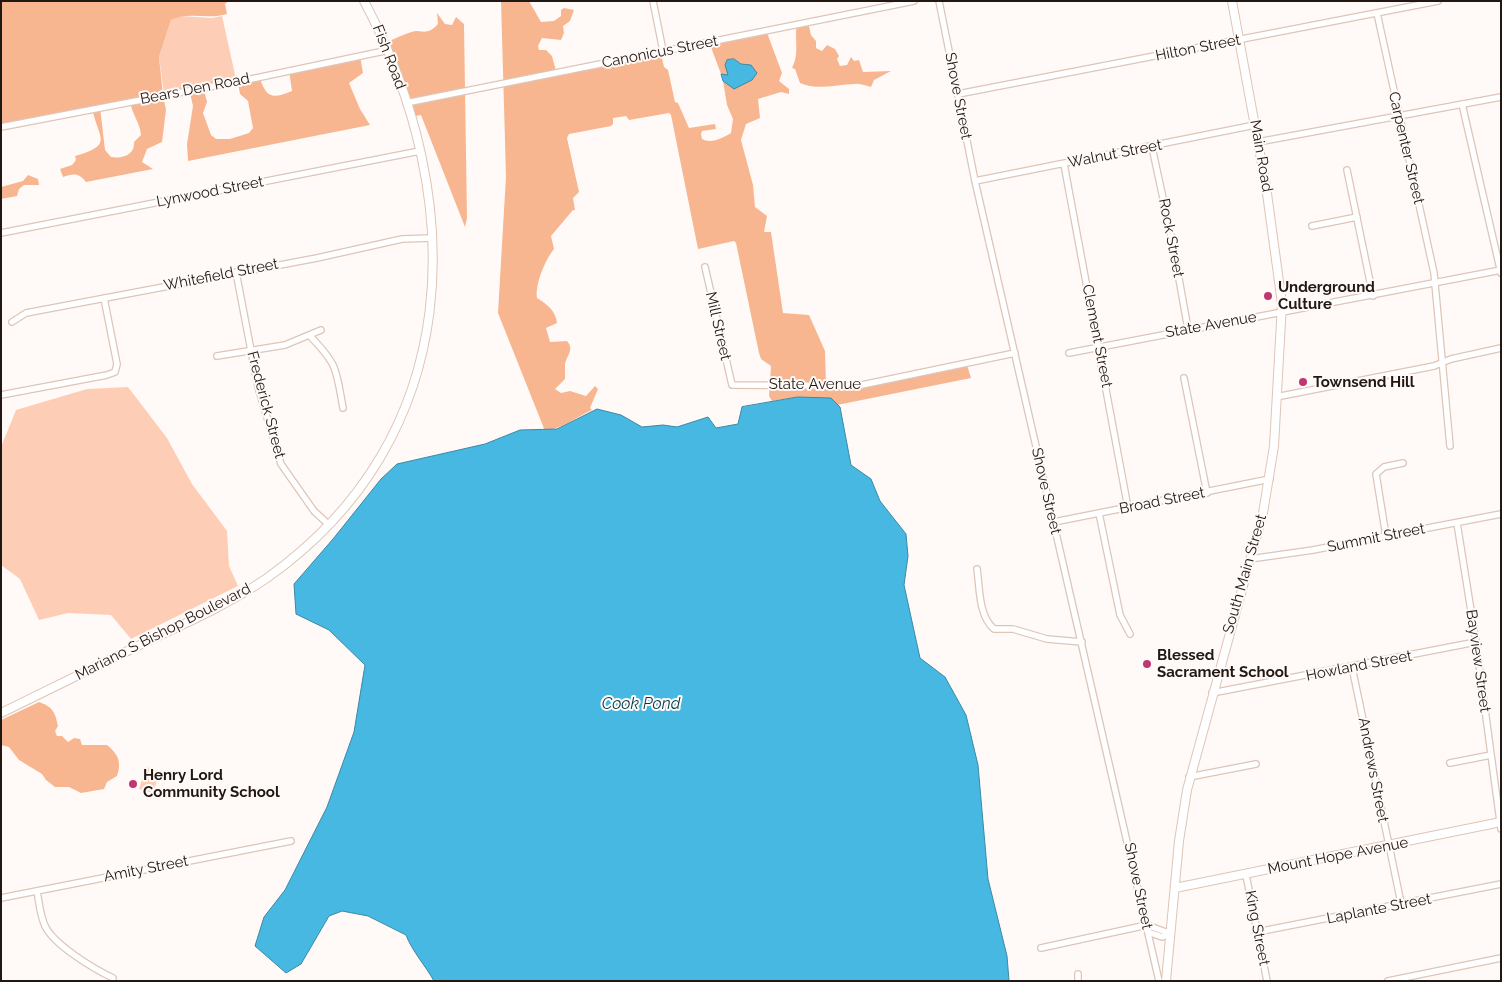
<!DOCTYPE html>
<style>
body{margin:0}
#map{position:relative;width:1502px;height:982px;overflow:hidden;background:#fffaf7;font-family:Raleway,sans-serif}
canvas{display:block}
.frame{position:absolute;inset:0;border:2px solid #211813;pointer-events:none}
</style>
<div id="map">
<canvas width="1502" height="982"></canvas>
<div class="frame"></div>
</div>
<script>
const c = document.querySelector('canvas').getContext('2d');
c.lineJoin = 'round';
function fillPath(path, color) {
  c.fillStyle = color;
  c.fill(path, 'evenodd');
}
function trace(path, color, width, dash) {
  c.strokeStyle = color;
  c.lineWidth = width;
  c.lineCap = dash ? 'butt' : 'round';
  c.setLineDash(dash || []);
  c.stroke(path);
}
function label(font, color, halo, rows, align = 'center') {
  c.font = font + ' Raleway,sans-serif';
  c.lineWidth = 4;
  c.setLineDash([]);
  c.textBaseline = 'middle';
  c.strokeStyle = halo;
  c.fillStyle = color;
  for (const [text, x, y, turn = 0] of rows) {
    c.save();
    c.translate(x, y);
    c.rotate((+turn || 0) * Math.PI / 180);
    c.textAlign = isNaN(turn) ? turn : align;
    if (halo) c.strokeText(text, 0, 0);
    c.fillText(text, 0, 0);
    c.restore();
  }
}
fillPath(new Path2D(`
 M180,16L212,18L222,16L236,79L164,94L159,57L171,20Z
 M128,387L167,438L192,484L227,531L229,566L238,586L131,639L111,615L68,613L39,620L20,579L1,565V447L16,410L87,389Z
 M146,767L160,771L153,793L139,789Z`), '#fdceb5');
fillPath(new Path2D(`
 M1,1H228L225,4L227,14C208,20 188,11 171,20L159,57L163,95L166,110L162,142L147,149L142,162L153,169L86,182C79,173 74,173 63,177L60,169L72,165L76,160L75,156C115,145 98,138 92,108L1,125ZM130,101C132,115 140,122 141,135L134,142C135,155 122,159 111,157L105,150L100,107Z
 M501,1H529L541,22L554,21L561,16V10L564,8L574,10L570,21L563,26L564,33L561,40L542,38L538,46L539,50H546L552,56L556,71L661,54L664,67L668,70L675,102L678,103L689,128L715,124L716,129L702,131L701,134L702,139C711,144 723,138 731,133L733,119L727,105L723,81L730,84L741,64L734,59L727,60L729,75L721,74L709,42L766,30L782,73L779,81L789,89V94L781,92L758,99L760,118L746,124L741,140L753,185L755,207L767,216L764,232H771L783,313L809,315L825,351L826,384L858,387L967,365L971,378L837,405L831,398L798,397L772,401L769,396L771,366L761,359L759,353L736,243L734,241L698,249L671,115L669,113L629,120L626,116L613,118V124L611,126L569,134L567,138L579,192L573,198L575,210H573L551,236L554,249C545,260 535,284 537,298C547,304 556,311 557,323L546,328L550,342L567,341C575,350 566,356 565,365C565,370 565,374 565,379L555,389L561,393L570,391L586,396L595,386L598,389L590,408L592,410C575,418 563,428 545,431L498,313L506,176Z
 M437,13L445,24L452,25L456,17L464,24L467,218L465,227L421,115L410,117L385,43C392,40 410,31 417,31C426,32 430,33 438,24Z
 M808,22L811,35L816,41V48L822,51L827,45L835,49L839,56L837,59L840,66L847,65L851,57L854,61L859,60L863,72L891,71L874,80L871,87C866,86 860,83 855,84C837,84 818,91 800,83L795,69L792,68C800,53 794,39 797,24Z
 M360,56L363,73L349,83L360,109L370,125L188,161L187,144L193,106L190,93L204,90L207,102L203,113L211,135L216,139H230L249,133L253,128L248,101L240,94L238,83L259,76C266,97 271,100 292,91L289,70Z
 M28,175L38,179L39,185H24L19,189L17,196L1,199V187L23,181Z
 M39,702C53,707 55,712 58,726L55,731L57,736H62L68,742L74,738L80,739L82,745H107C118,754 122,762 117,776L107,782L104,789L81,793L69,787H55L46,780L42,774L19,760L9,747L1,745V720Z`), '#f8b690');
const water = new Path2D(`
 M734,59L741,64L751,65L757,73L752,80L734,89L723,81L721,74L728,75L725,65L727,60Z
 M798,397L831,398L840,407L851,465L871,479L880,501L906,534L908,556L904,585L920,658L945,677L966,715L978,765L988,879L1007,956L1009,981H434C425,965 412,951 406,935L368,916L342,911L329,916L301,964L286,973L255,946L264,917L285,890L327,807L354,732L365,665L329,630L296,614L294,584L333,539L381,479L397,464L485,444L520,430L557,429L597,409L621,415L642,427L663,425L677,427L708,417L716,428L738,424L742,407Z`);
fillPath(water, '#47b8e1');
trace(water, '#3c88a3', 1);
const minor = new Path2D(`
 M653,1L663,51
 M939,1L975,181L1159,981
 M1377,13L1434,273L1450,446
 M958,94L1438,1
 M406,103L914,1
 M1462,104L1501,273
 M1,127L256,78L389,50
 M1258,142L1501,97
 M1152,147L1172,240L1188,329
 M1064,164L1128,508
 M1347,170L1373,296
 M975,181L1255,125
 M1312,226L1357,217
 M1,233L420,151
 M705,267L732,385L857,386L1015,353
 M236,272L258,387L281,464L314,511L328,524
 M12,322L26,313L317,258L402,239L433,238
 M310,336C338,365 336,369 343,408
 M1069,353L1501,270
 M217,356L285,345L321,330
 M1184,378L1207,493
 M1,395L107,375L115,372L117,364L104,298
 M1276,397L1434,366L1451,359L1501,348
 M1099,513L1120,615L1130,634
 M1054,522L1270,479
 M1457,523L1476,642L1501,829
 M1386,536L1376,474L1384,467L1403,463
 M1250,559L1313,550L1501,514
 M977,569C980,588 978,615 994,629H1013L1047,639L1082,642
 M1352,667L1401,903
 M1212,693L1476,642
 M1450,763L1491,755
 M1189,777L1256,764
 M1246,875L1267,981
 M37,891C39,902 40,915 45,926C54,945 94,969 113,978
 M1,898L291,841
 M1148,932L1162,937L1171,934
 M1257,932L1501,884
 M1041,948L1147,925L1171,934
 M1078,974V981
 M1388,981L1501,958`);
const secondary = new Path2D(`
 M1,713C52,688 103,663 154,638C193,620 232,602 267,578C465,438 470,201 364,1
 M1175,888L1501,822
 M1166,981L1179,841L1187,790L1263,513L1274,446L1282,304L1266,186L1232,1`);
trace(minor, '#dec5b8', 8);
trace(secondary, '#dec5b8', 10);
trace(minor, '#fff', 5.5);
trace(secondary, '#fff', 8);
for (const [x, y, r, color] of [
 [1268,296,5,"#c03670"],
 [1303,382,5,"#c03670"],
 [1147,664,5,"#c03670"],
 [133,784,5,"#c03670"]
]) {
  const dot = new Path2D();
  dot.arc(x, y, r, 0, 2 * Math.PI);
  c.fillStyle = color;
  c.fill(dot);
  trace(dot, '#fffaf7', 2);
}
label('15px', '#211813', '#fffaf7', [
 ["Hilton Street",1198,48,-11],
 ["Canonicus Street",660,52,-11],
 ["Fish Road",389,57,69],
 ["Bears Den Road",195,89,-11],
 ["Shove Street",958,96,79],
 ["Carpenter Street",1406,148,77],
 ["Walnut Street",1115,154,-11],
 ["Main Road",1261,156,80],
 ["Lynwood Street",210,192,-11],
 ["Rock Street",1171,238,79],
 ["Whitefield Street",221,275,-11],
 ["State Avenue",1211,325,-10],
 ["Mill Street",718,326,77],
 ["Clement Street",1097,336,79],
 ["State Avenue",815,384],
 ["Frederick Street",266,405,75],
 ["Shove Street",1046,491,77],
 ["Broad Street",1162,501,-11],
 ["Summit Street",1376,538,-11],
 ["South Main Street",1245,574,-74],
 ["Mariano S Bishop Boulevard",163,632,-27],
 ["Bayview Street",1478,661,82],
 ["Howland Street",1359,666,-11],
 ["Andrews Street",1373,770,79],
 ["Mount Hope Avenue",1338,856,-11],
 ["Amity Street",146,869,-11],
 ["Shove Street",1138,886,78],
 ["Laplante Street",1379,909,-11],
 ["King Street",1257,928,79]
]);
label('bold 15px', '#211813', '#fffaf7', [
 ["Underground",1278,287],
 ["Culture",1278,304],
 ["Townsend Hill",1313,382],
 ["Blessed",1157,655],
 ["Sacrament School",1157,672],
 ["Henry Lord",143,775],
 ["Community School",143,792]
], 'left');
label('italic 16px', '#05394a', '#fffaf7', [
 ["Cook Pond",641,704]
]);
</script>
